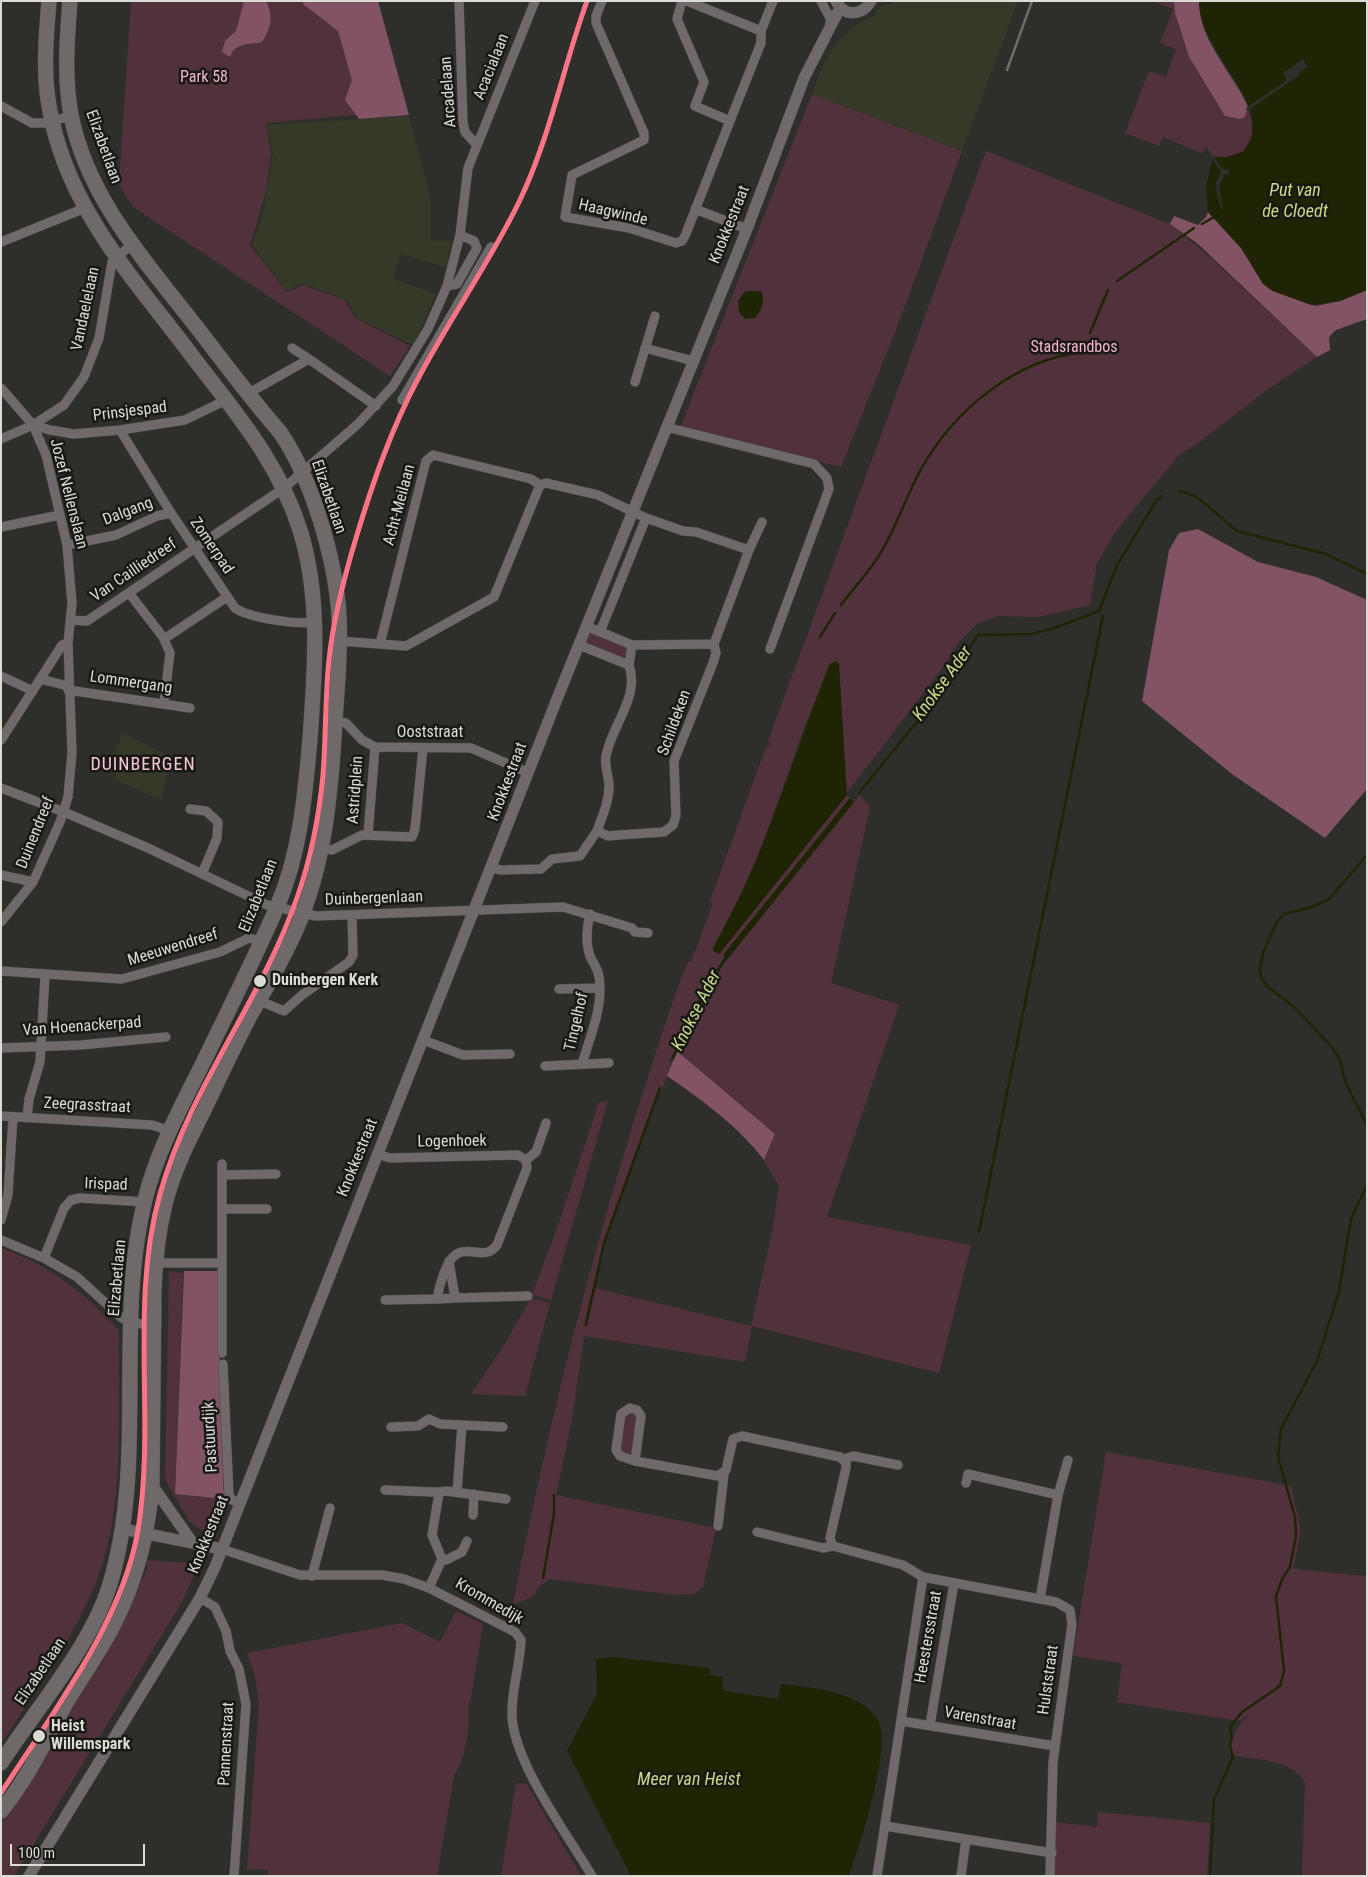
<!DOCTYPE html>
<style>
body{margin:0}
#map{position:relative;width:1368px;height:1877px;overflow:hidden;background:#2e2f2a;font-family:"Roboto Condensed",sans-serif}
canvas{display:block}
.frame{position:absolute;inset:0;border:2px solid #dbdcd5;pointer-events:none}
.scale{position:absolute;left:10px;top:1844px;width:135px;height:22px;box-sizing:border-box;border:2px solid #dbdcd5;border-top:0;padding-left:6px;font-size:15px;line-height:18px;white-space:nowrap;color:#dbdcd5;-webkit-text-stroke:4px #181914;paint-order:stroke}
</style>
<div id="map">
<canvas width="1368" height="1877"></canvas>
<div class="frame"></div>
<div class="scale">100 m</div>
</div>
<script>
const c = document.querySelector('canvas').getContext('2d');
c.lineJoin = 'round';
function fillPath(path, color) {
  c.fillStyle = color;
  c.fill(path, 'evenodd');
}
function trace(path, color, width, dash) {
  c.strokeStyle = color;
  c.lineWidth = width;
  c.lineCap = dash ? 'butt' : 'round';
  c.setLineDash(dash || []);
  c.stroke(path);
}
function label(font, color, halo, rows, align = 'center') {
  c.font = font + ' "Roboto Condensed",sans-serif';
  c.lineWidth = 5;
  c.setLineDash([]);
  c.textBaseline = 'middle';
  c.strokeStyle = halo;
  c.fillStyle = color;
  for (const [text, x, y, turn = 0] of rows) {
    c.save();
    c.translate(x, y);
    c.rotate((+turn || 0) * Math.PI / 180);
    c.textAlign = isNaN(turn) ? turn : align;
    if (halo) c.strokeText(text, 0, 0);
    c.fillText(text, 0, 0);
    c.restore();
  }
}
fillPath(new Path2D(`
 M898,1H1018L962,151L812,94L824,63L834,46L857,24L872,17L880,7Z
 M409,116L430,197V240L451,241L446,267L401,254L393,279L436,294L413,345L357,318L347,300L302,283L287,291L252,245L263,215L273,152L267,125Z
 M123,733L171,757L161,800L114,779L116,774L107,769Z`), '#353928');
fillPath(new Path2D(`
 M131,1H367L399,111L266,123L271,153L266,191L250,245L287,292L303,285L345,300L355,318L410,346L390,376L133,207L119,184Z
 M1152,1H1174L1175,13L1189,57L1225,116L1248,107L1253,133L1244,151L1227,157H1213L1207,147L1201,153L1163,137L1159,146L1125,133L1149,71L1166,77L1176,49L1160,43L1173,9Z
 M812,94L962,151L899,322L841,467L680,428Z
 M986,151L1170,224L1211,258L1317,357L1268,389L1202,440L1179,455L1116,531L1097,563L1090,605L1038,617L999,616L978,623L958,643L944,666L846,794L839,664L831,662L804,728L754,868L713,948L719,954L847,795L850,798L724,954L723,960L697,1003L669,1062L672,1063L662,1089H660L604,1241L584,1323H587L595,1288L751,1326L772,1232L779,1186L764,1160L775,1134L677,1051L700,1004L725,962L860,795L870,807L831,983L899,1005L827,1217L971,1245L939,1373L752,1326L745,1362L584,1336L571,1425L556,1495L716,1528L703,1587L694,1594L675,1595L549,1579L537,1589L534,1596L513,1605C554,1393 609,1185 680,981L688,962H691L713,903L710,901L766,747L771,746L768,741Z
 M593,633L627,647L624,659L585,643L589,634Z
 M608,1101L551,1300L532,1295L560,1220L599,1102Z
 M1,1248C49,1265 86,1293 119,1331C118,1410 126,1505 97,1580C74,1638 35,1691 1,1744Z
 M169,1271L183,1273L175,1494L224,1499L228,1505L215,1533L203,1531L190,1522L165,1480Z
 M531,1298L550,1303L525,1396L471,1394L506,1342Z
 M630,1412L637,1417L632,1452L627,1455L619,1450L623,1418Z
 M1106,1452L1291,1486L1301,1530L1293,1569L1367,1576V1876H1302L1305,1783C1294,1759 1256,1760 1232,1755C1227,1736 1243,1719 1256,1709L1240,1721L1117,1702L1122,1663L1073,1656Z
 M147,1560L199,1564L182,1602L14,1876H1V1817L111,1641L147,1570Z
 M456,1611L483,1624L470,1703H468C470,1726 467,1756 454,1775L437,1876H268V1870L247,1869L259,1703L255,1676L247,1653L402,1623L440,1642Z
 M516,1783L527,1784L581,1876H501Z
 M1098,1812L1210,1823L1207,1876H1053L1056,1851L1055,1822L1097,1827Z`), '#51323c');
fillPath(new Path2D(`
 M244,1H266C274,16 271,28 262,42C249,45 235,42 230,57L222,52L225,41L236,31Z
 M303,1H378L409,115L359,119L345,100L352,80L338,31L303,4Z
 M1174,1H1199C1199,42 1233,72 1248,107L1245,117L1240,119L1225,116L1189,57L1175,13Z
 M1208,212L1241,248L1268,288L1273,291L1316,306L1340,301L1367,290V319L1336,330L1329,337L1330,350L1317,357L1198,244L1170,224L1174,216L1198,225L1206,217Z
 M1198,529L1258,562L1316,577L1367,600V789L1325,838L1232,774L1142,701L1169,550L1179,533Z
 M677,1051L775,1134L764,1160C738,1126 702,1100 667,1076Z
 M184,1271H217L224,1499L175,1494Z`), '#825364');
fillPath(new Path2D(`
 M1199,1H1367V290L1340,301L1311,305L1273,291L1263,284L1241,248L1208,212L1206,186L1213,157H1227L1244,151C1247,146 1251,140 1252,134C1261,95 1199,48 1199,1Z
 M745,291H761C766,303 761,309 755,318L745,319L739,312L738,301Z
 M836,661L839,664L847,795L719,954L713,951V948C764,859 792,760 829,665Z
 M850,798L854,802L725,962L724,954Z
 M614,1657L710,1668L709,1675L723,1677L722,1688L725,1691L778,1699L781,1684C809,1687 862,1692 878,1720C893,1745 859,1847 849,1876H631L567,1751L597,1694L596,1659Z`), '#1f2404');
fillPath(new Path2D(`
 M1303,59L1308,67L1299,73L1300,75L1247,111L1246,108L1287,80L1283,73Z
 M1212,155L1222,168L1230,172L1229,175L1225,174L1219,187L1223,209H1221L1215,185L1221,172L1210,157Z`), '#2e2f2a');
trace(new Path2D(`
 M1202,224L1214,217
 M1117,281L1194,228
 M1090,333L1108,290
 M1179,491L1193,495L1203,502L1237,531L1326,554L1367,574
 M841,605C855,586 873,568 884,547C898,522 907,495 920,471C953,411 1015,359 1084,352L1087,343
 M820,637L835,613
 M859,793L929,707L978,635L1031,634L1052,629L1099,611L1117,565L1156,501L1162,496
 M1367,855L1329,899L1312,907L1284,914L1277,922L1263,953L1260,968L1261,978L1268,987L1293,1006L1332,1047L1340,1060L1344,1078L1352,1096L1367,1124
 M673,1058L703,995L724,960
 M979,1232L1103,616
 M586,1325L604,1243L660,1088
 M543,1578L554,1514V1495
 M1210,1876L1214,1799L1233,1757L1230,1746L1232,1738L1230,1727L1242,1712L1280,1686L1284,1671L1276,1596L1283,1577L1290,1567L1296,1536L1295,1517L1278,1457L1281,1429L1317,1361L1339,1291L1351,1219L1367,1185`), '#1f2404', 2.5);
const minor = new Path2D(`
 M459,1L463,122L465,132L476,144
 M602,1L596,16V23L644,133V140L572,175L565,217L629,228L676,243L682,241L685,236L730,121L695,106L704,82L677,19L682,1
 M687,1L761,31V43L730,121
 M821,1L830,18V26
 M761,31L773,1
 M1,106L32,123H44L71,116
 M695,209L747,229
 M1,242L85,208
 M447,286L457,284L477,248L474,241L460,235
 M292,348L309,359
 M645,348L693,361
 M635,382L655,316
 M1,388L33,425L46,455L67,545L72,603L68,643L72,753L68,797L60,822L33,882L1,922
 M249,393L309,359L376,406
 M402,400L491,247
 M33,425L50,430L74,434L120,430L185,420L226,400
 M666,427L814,464L827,478L829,489L770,649
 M120,430L171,513L235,608C249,618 298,625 315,622
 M1,439L33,425L64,405L84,377L99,338L112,262L132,244
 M1,527L60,515
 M67,545L116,535L157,516L171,513
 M129,593L163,637H167L227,597
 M71,620L87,621L284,488L358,424L393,386L428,329L447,286L460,235L468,168L535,1
 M586,626L632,645L714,644L749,550L762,522
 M600,632L646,518
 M163,637L170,653L164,703
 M339,641L406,646L494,597L540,485
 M380,644L426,461L433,455L531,479L540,485L546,483L598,495L646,518L683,531L696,532L749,550
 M579,645L629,665C640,698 612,724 606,756C604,765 609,777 609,786C609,802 602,817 597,831
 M629,665L632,645
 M1,676L33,691
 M40,679L68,686
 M68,690L190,708
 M335,721L346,723L362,740L375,747L471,748L529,773
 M1,740L62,645L68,643
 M1,788L64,812L148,848L267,905L316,916L563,907L632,928L635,932L648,933
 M190,809L206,811L218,822L217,838L202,874
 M368,835L375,747
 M321,848L332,850L362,835L412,837L415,829L423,748
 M492,867L500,870L541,869L552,859L580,856L597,831L608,836L619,835L664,832L673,825L676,816L674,761L713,663L716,653L714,644
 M1,875L33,882
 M1,971L122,979L220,952L249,938L261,941
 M559,989L600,988
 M260,1001L284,1011L302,995L349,962L353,955L352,915
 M423,1040L463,1055L510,1054
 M1,1048L81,1045L166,1037
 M582,1064C590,1037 604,1005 599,977C598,969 593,963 590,956C585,942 587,927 590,914
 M545,1066L609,1063
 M1,1116L152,1125L170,1131
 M27,1118L29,1099L40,1062L45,976
 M377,1154L390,1158L518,1155L526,1160L527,1168L497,1245C481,1267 458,1230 443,1276C441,1283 437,1291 438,1299L455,1298L449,1261
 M526,1160L536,1152L546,1123
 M222,1164V1353
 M222,1175L276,1174
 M222,1209H267
 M1,1220L8,1195L13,1117
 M1,1240L44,1258L77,1277L122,1318L132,1323L154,1325
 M44,1258L64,1208L71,1200L80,1198L145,1202
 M155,1263H222
 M455,1298L528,1296
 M385,1300L438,1299
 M223,1364L229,1495L232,1500L240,1503
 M391,1427L418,1426L429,1419L440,1424L503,1427
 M844,1459L853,1456L898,1465
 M635,1461L620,1456L616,1450L621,1414L630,1408L637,1410L641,1416L635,1461L718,1476L726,1470L733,1439L742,1436L840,1457L846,1463V1468L830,1538L833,1546L903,1565L923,1577L1056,1602L1070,1610L1072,1624L1053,1762L1050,1876
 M966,1483L968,1474L1058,1495L1040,1599
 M385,1490C398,1490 437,1494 446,1491L506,1499
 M457,1492L462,1425
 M439,1493L432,1535L442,1559
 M1058,1495L1068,1460
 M473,1515L474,1494
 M718,1526L724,1474
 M757,1532L823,1548L833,1546
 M222,1549L300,1575H382L404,1579L429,1588L515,1632L521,1640C520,1666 511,1691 512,1716C514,1763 567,1834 592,1876
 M312,1576L330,1508
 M429,1588L442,1559L446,1560L462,1552L467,1541
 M200,1598L215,1607L226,1631L230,1651L239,1669L246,1704L234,1876
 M901,1721L1055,1746
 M930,1725L954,1583
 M885,1826L1052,1853
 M877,1876L923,1577
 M961,1876L966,1839`);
const tertiary = new Path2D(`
 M836,1C844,17 862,16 871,1
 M152,1485L192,1542
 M123,1529L222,1549
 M29,1876L200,1598L215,1567L561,689L747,229L804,78L840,8`);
const primary = new Path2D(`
 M1,1763C36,1709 92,1645 110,1584C149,1454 111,1315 149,1185C162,1142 183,1103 203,1063C228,1011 254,960 277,907C300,854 305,796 310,739C315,669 321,598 300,530C282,473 249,429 213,383C197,363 182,342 166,322C114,256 63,191 49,106C43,72 46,36 49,1
 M1,1811C28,1778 46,1739 66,1703C82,1676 100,1652 114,1624C136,1581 148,1533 152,1485L154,1290C155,1261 158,1232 165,1204C173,1172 188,1142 203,1112C219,1079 234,1046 251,1014C267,987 283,959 296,930C325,864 331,792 335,721C337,687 341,652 339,617C336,560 312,479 280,432C250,398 223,361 195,325C145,261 87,197 71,115C64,77 67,39 70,1`);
trace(minor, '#494a46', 10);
trace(tertiary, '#494a46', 12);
trace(primary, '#494a46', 16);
trace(minor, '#70696b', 9);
trace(tertiary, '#70696b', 11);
trace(primary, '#70696a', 15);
trace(new Path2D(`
 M1007,70L1032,1`), '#6f6c6b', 2.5);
trace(new Path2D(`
 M1,1793C51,1715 123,1621 138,1530C156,1419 129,1304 160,1194C189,1089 261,1001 297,898C311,858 319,817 323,775C326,737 325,698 329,660C333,619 344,578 356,538C373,482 391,429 419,377C450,318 490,262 519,202C550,138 563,67 587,1`), '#fc7485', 5);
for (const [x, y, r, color] of [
 [260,981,7,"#dbdcd5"],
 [39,1736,7,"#dbdcd5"]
]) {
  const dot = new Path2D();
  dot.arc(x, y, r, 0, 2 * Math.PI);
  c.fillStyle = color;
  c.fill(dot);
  trace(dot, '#181914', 2);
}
label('16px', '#dbdcd5', '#181914', [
 ["Acacialaan",492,67,-68],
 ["Arcadelaan",449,92,-94],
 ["Elizabetlaan",103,147,70],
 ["Haagwinde",613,213,13],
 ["Knokkestraat",730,225,-68],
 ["Vandaelelaan",86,309,-78],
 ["Prinsjespad",130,412,-7],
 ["Jozef Nellenslaan",68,494,76],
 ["Elizabetlaan",328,497,71],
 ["Acht-Meilaan",400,505,-75],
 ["Dalgang",128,512,-21],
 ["Zomerpad",211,546,56],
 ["Van Cailliedreef",134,571,-34],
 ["Lommergang",131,683,8],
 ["Schildeken",675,723,-70],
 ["Ooststraat",430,733],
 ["Knokkestraat",508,782,-69],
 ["Astridplein",356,790,-86],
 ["Duinendreef",36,833,-68],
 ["Elizabetlaan",259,896,-68],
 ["Duinbergenlaan",374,899,-2],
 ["Meeuwendreef",173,948,-17],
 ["Tingelhof",577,1022,-77],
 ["Van Hoenackerpad",82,1027,-4],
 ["Zeegrasstraat",87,1106,3],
 ["Logenhoek",452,1142,-1],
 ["Knokkestraat",358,1158,-68],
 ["Irispad",106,1185,2],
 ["Elizabetlaan",118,1278,-85],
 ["Pastuurdijk",211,1437,-93],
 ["Knokkestraat",209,1535,-68],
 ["Krommedijk",489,1602,30],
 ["Heestersstraat",929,1637,-80],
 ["Elizabetlaan",41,1672,-56],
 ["Hulststraat",1049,1680,-82],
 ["Varenstraat",980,1719,10],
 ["Pannenstraat",227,1744,-87]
]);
label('16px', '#f9b5cd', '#181914', [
 ["Park 58",204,78],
 ["Stadsrandbos",1074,348]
]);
label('bold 16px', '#dbdcd5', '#181914', [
 ["Duinbergen Kerk",272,981],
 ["Heist",51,1727],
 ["Willemspark",51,1745]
], 'left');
label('italic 18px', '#c9d989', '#181914', [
 ["Put van",1295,191],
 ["de Cloedt",1295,212],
 ["Knokse Ader",943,684,-54],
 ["Knokse Ader",697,1011,-63],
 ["Meer van Heist",689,1780]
]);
c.letterSpacing = '1px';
label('18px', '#f7c5d6', '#181914', [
 ["DUINBERGEN",143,765]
]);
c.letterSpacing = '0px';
</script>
